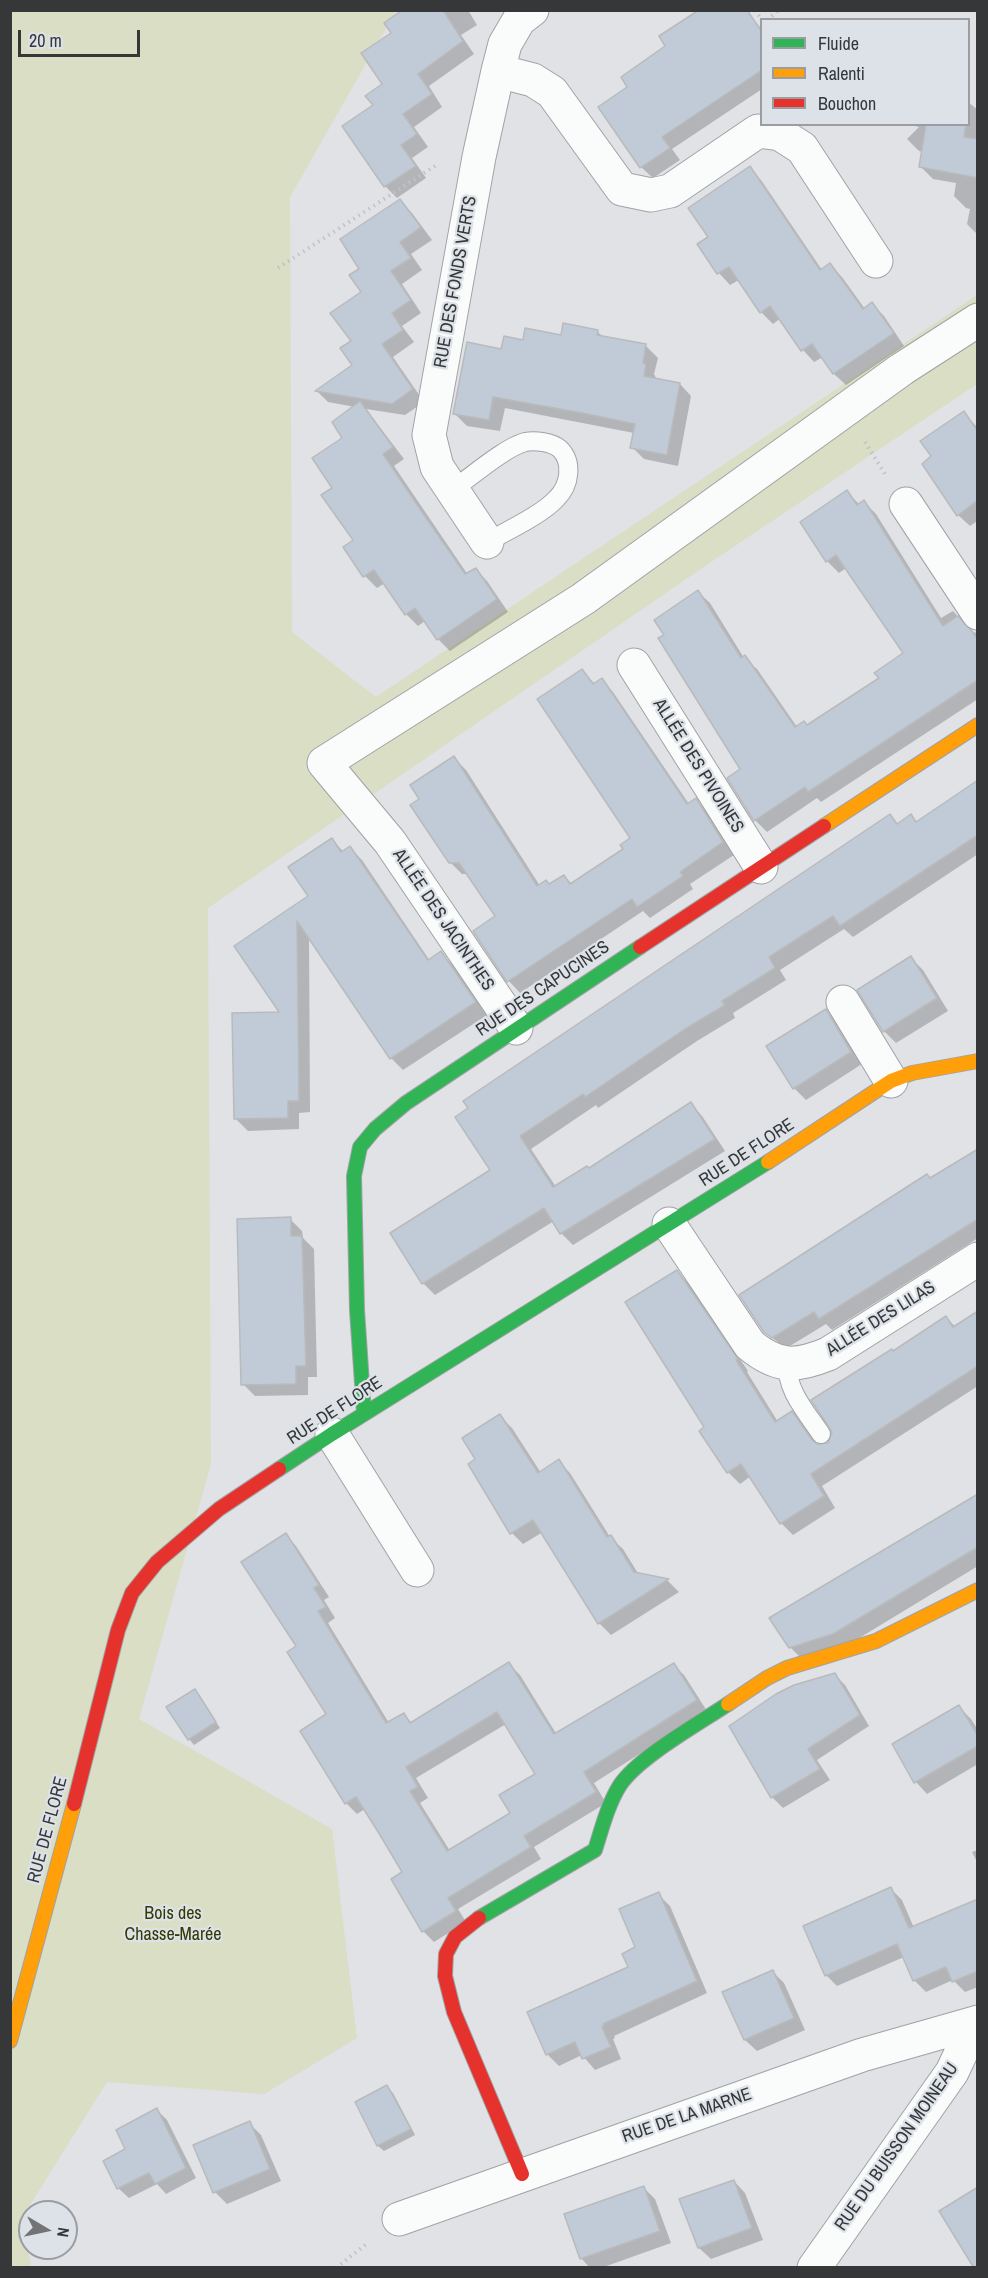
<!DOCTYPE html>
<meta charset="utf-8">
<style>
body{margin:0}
#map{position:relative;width:988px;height:2278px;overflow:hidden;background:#e0e2e5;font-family:"Archivo Narrow",sans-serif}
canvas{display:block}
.frame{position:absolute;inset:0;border:12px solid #353739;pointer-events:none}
.legend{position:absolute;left:760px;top:18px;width:210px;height:108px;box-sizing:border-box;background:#dde2e8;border:2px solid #9a9ea2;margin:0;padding:8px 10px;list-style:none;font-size:18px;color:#353739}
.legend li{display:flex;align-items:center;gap:12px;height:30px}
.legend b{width:30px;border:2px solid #9a9ea2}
.north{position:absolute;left:18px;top:2200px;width:60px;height:60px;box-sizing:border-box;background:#dde2e8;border:2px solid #9a9ea2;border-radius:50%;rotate:99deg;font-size:16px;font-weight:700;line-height:24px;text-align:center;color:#353739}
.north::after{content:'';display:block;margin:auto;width:21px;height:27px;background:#717375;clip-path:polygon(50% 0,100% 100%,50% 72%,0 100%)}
.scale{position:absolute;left:18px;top:30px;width:122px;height:27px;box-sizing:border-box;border:3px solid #353739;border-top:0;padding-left:8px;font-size:18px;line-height:21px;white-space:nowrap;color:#353739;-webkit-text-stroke:4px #dde2e8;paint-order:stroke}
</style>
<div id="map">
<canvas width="988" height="2278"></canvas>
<div class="frame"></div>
<ul class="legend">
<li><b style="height:8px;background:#30b455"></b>Fluide</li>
<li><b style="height:8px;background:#ff9f0a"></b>Ralenti</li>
<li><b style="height:8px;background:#e5322d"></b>Bouchon</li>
</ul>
<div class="north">N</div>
<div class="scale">20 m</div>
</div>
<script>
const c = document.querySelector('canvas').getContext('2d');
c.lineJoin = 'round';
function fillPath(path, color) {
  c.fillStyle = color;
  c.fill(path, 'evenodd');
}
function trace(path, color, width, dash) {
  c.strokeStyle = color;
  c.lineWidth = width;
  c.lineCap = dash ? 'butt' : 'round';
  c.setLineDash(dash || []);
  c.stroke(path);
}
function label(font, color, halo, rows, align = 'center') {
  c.font = font + ' "Archivo Narrow",sans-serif';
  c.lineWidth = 4.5;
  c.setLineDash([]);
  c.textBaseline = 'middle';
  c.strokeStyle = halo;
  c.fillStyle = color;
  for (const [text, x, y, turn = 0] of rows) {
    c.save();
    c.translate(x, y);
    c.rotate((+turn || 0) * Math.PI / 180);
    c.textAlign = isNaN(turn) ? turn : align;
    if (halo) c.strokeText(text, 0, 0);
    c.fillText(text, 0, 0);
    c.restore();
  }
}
fillPath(new Path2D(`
 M11,11H396L290,197L292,632L376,697L977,295V384L711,562L208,908L211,1464L139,1719L332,1829L357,2038L264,2094L107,2082L23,2216L31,2267L11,2268Z`), '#d9dec5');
fillPath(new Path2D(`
 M400,10H468L477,25L461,35L474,54L429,86L442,107L414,127L428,147L412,158L426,178L397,198L385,186L375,106L385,84L393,33L401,13Z
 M749,16L762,29V89L672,149L680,160L653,178L641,167L600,107Z
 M968,102L978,110V235L967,224L970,209L966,208L954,196L956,183L933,179L921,167L923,152L919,151L907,139L919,127L907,124H968Z
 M749,168L761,180L822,270L830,265L842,277L865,309L872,304L884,316L904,346L846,385L834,374L823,357L814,362L803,350L781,318L773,324L761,312L739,280L730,285L719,273L699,244L710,237Z
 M400,201L412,213L432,240L411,254L422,270L402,284L421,313L402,326L414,342L393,357L424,402L405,415L366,409L404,459L394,466L468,575L475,569L487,581L508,612L450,651L438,639L425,621L418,626L406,614L385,583L377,588L365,576L355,540L334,488L344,439L355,407L328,402L317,391L354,365L353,342L363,292L361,269Z
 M597,331L604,338L646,346L658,358L654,374L657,380L680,384L691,396L678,466L644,459L632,447L634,433L505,408L500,431L467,426L455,414L503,350L525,342Z
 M964,413L978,428V524L976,522L970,526L958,515L933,457Z
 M847,492L860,505L864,502L876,514L941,618L953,611L972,632L978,633V699L821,802L817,798L767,832L755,820L742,769L667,636L698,592L710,603L744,658L757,669L797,727H808L881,679L906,653L846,568L839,573L827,561Z
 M582,671L595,684L602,680L613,692L689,804L696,800L707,812L734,855L690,884L693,889L650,918L643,911L520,993L509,981L497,917L468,874H462L450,862L421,800L454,758L466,770L540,886H550L564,876L572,884L625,849L633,838Z
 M978,782V854L853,937L844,929L780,970L786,980L733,1013L735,1018L697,1041L598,1108L596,1105L531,1149L556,1187L589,1170L691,1104L702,1116L725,1151L573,1245L562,1234L554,1221L435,1295L423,1283L392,1234L492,1170L457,1118L890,816L899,825L911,816L917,822Z
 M332,840L344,852L350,848L362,860L430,961L441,953L453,965L487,1015L403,1070L392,1059L309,935L310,1112L299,1113V1129L248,1131L236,1119L282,1013L236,946L310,896Z
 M911,958L923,970L948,1011L896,1043L884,1031L859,991Z
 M826,1011L838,1023L862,1064L806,1100L794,1088Z
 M978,1151V1238L832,1330L826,1324L785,1349L765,1331L931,1180Z
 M290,1219L302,1231L303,1238L314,1249L317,1377H308V1395L255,1396L243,1384Z
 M677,1272L689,1284L748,1371L747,1372L778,1422L792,1413L803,1425L817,1445L821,1447L832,1440L893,1353L946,1318L956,1327L978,1316V1386L822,1486L835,1508L793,1535L781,1523L751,1476L740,1484L728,1472L706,1428Z
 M500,1416L512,1428L541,1473L558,1461L570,1473L610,1537L623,1549L639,1575L668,1581L679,1592L611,1635L599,1623L543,1532L523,1544L512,1533L477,1460Z
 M978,1496V1566L846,1646L802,1659L790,1647Z
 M285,1535L296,1546L329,1597L324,1600L335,1618L328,1623L389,1723L403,1714L412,1723L509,1664L520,1675L557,1735L673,1664L684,1675L707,1711L594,1783L606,1803L534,1847L541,1859L458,1909L466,1922L434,1942L423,1931L404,1873L365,1809L357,1814L346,1803L328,1715L298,1647ZM506,1724L537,1774L512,1814L450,1851L420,1803L428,1798L416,1778Z
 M835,1675L845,1685L869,1726L817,1760L830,1780L783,1808L772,1797L731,1727Z
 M195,1690L220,1728L194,1745L189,1739Z
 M959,1707L971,1719L978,1730V1764L927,1794L916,1782Z
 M978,1850V1864L972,1852Z
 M891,1889L902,1900L914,1928L978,1902V1987L965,1992L953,1980L926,1992L914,1980L904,1957L837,1986L826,1975Z
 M658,1894L670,1906L707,1993L614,2036L615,2038L613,2039L621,2059L595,2070L582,2055L559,2066L547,2054L630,1968Z
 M772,1971L784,1983L805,2030L757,2051L745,2040Z
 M387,2087L393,2093L415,2135L384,2151L378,2146L357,2103Z
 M157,2110L167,2120L196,2178L166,2194L157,2184L129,2198L118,2188L127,2149Z
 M249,2123L261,2135L281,2181L227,2204L215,2192Z
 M734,2181L745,2193L763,2240L711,2259L699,2248Z
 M643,2187L655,2199L671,2243L601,2268H590L581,2258Z`), '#0003');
const building = new Path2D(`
 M402,10H443L463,41L418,74L432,94L403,114L417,134L401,145L416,166L384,187L342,126L373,105L365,96L382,84L361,53L391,33L384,23Z
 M699,10H747L762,32V70L662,137L670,148L640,168L598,107L627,87L621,77L665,46L659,36Z
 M926,124H966L964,137L978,139V178L919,167Z
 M750,166L820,270L830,263L863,309L872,302L894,333L833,374L812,344L801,351L770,306L760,313L729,267L717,274L697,244L708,237L688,208Z
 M400,199L421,227L400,242L411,258L391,271L411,300L392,313L403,330L382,344L413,389L392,404L315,391L352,365L340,348L351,341L330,313L361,292L349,275L359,269L340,239Z
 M563,323L598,330L597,335L646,344L643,363L646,364L644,376L680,383L667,455L630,448L635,424L582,413L493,397L489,420L453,414L467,342L501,349L504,336L523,340L525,328L561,335Z
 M360,401L393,447L383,454L424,515L465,574L476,568L497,599L437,640L415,608L405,615L374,570L363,577L343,547L353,540L321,495L332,488L312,458L342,438L332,422Z
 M964,411L978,432V500L957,516L922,464L931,456L920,441Z
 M847,490L857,505L864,500L943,626L958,616L971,630L978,640V680L808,792L805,787L754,821L727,778L740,769L658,638L664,635L654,620L698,590L741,658L745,655L795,727L804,721L807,725L879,678L874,673L903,653L836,555L826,562L800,522Z
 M582,669L593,684L602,678L687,804L696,798L723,842L680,872L683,876L637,907L632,899L507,982L473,931L495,916L459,863H449L410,805L419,799L410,785L454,756L537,886L546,880L549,884L564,875L570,884L623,849L620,845L630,838L537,699Z
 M978,780V835L840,926L833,916L769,957L775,968L722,1001L725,1005L685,1029L585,1097L583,1094L520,1136L553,1187L587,1166L589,1168L691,1102L715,1139L560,1234L544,1208L422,1284L390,1233L490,1170L455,1117L468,1108L463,1101L890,814L897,824L911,814L916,822Z
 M332,838L341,852L350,846L428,960L441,951L476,1002L390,1059L297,921L299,1101H288V1118L234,1119L232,1013L279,1012L234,946L308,896L288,867Z
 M911,956L937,998L883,1032L857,990Z
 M826,1009L851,1052L793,1089L766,1046Z
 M978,1149V1219L819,1319L814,1312L772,1338L764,1332L739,1295L927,1174L930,1178Z
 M291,1217V1236H302L306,1366H296V1384L241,1385L237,1219Z
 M677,1270L738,1359L736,1360L775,1422L792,1411L812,1440L817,1444L828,1443L832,1432L811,1400L892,1349L893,1351L946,1316L953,1327L978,1311V1366L811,1474L824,1496L780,1524L741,1464L727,1473L699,1431L704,1427L625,1302Z
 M500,1414L538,1473L559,1459L607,1537L611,1535L634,1572L669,1579L598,1624L533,1520L510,1534L468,1464L475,1459L462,1438Z
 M978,1494V1547L833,1634L789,1648L769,1618Z
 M286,1533L319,1585L314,1588L326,1607L318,1611L386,1723L404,1713L410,1723L509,1662L554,1734L674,1663L697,1700L584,1772L596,1792L524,1836L531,1847L448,1898L456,1911L422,1932L391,1879L402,1872L380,1835L356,1797L345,1804L300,1731L326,1714L287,1652L296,1646L241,1562ZM497,1712L535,1774L499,1795L510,1813L447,1851L410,1791L418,1787L406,1767Z
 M835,1673L860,1715L808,1749L820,1769L771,1798L729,1726L776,1694L794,1685Z
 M195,1689L216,1722L188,1740L166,1707Z
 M959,1705L978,1736V1746L914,1783L892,1744Z
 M891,1887L909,1928L978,1899V1971L952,1982L946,1967L913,1981L897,1944L825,1976L803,1926Z
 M659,1892L697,1981L603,2024L604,2026L602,2027L611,2047L582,2059L575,2042L546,2055L527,2012L628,1967L622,1954L635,1947L619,1909Z
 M773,1970L794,2018L744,2040L722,1992Z
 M387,2085L411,2129L377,2146L355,2102Z
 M157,2108L186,2168L155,2184L149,2173L117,2189L103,2161L125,2149L116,2130Z
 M250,2121L270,2169L213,2193L193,2145Z
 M734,2180L752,2228L698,2248L679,2199Z
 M644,2186L660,2231L580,2259L564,2214Z
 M978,2187V2268H974L939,2211Z`);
fillPath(building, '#c1cbd7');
trace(building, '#b8babc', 1.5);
const lane = new Path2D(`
 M452,490C471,477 504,448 525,442C535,440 552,442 560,449C573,462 570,485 557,498C543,514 507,531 487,542
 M788,1363C785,1389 807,1413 821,1434`);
const street = new Path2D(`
 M498,71L533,80L552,92L622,189L651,195L670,191L758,131L780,134L802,148L876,261
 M906,504L978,613
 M487,542L437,467L429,435L479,157L498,71L505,44L519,20L532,10
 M634,665L761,867
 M843,1002L891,1081
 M516,1028L390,842L324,763L583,599L902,369L978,320
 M669,1224L750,1345C778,1368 796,1367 828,1354L978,1259
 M332,1434L417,1570
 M399,2219L862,2055L978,2022
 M814,2268L952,2072L975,2023`);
const fast = new Path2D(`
 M364,1413L357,1310L354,1176L360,1147L375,1129L406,1103L640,947
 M279,1469L332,1434L768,1162
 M479,1918L595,1850C602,1828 608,1804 620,1785C639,1757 698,1724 728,1704`);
const slow = new Path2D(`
 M824,826L978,725
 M768,1162L891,1081L912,1073L978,1061
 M728,1704L767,1678L787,1668L876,1641L978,1590
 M10,2041L74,1804`);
const jam = new Path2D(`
 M640,947L824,826
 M74,1804L118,1630L132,1593L157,1562L219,1509L279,1469
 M479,1918L455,1937L446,1954L445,1976L454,2012L522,2174`);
trace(lane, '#a1a2a5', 20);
trace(street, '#a1a2a5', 35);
trace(fast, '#a1a2a5', 16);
trace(slow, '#a1a2a5', 16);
trace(jam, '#a1a2a5', 16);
trace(new Path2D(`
 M755,10L762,20
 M767,20L779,10
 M278,268L438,164
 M865,442L885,474
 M336,2268L369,2242`), '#c0c2c3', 4, [1.5, 4.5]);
trace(lane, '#fafbfb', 18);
trace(street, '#fafbfb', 33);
trace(fast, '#30b455', 14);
trace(slow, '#ff9f0a', 14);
trace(jam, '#e5322d', 14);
label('18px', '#353739', '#dde2e8', [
 ["RUE DES FONDS VERTS",456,282,-80],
 ["ALLÉE DES PIVOINES",698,766,58],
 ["ALLÉE DES JACINTHES",443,920,56],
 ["RUE DES CAPUCINES",543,989,-34],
 ["RUE DE FLORE",747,1153,-33],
 ["ALLÉE DES LILAS",881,1319,-32],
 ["RUE DE FLORE",335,1411,-33],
 ["RUE DE FLORE",48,1830,-75],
 ["RUE DE LA MARNE",687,2116,-19],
 ["RUE DU BUISSON MOINEAU",897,2147,-55]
]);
label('18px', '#343900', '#dde2e8', [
 ["Bois des",173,1914],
 ["Chasse-Marée",173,1935]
]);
</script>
